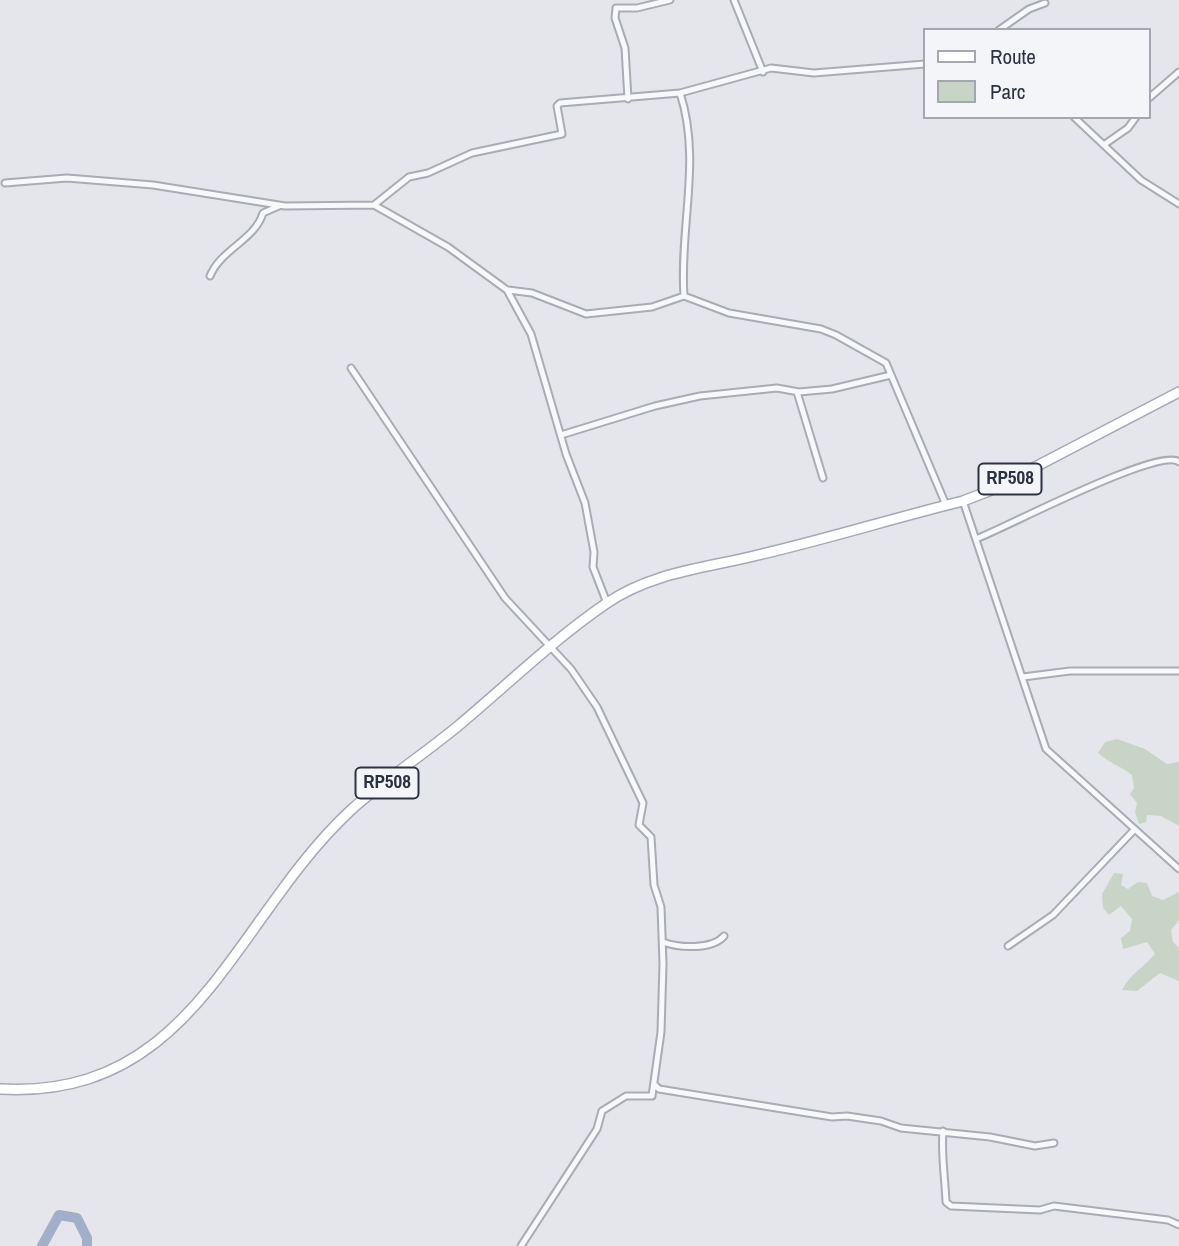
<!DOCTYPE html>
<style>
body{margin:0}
#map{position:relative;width:1179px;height:1246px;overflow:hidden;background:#e4e6eb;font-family:"Archivo Narrow",sans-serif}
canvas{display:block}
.legend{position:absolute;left:923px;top:28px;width:228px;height:91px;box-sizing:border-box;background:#f4f5f9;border:2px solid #a4a7b0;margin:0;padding:9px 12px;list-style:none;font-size:21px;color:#2d3243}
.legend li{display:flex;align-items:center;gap:14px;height:35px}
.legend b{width:35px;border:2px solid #a4a7b0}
</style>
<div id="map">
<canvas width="1179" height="1246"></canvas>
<ul class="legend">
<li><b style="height:9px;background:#fff"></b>Route</li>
<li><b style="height:19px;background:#c8d5c6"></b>Parc</li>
</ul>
</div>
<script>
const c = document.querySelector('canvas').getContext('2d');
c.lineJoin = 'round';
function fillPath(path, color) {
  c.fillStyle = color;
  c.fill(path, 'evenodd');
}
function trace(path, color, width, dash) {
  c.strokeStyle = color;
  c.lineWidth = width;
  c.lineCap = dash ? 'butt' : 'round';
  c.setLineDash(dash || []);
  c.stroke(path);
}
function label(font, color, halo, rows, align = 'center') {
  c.font = font + ' "Archivo Narrow",sans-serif';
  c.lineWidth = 6;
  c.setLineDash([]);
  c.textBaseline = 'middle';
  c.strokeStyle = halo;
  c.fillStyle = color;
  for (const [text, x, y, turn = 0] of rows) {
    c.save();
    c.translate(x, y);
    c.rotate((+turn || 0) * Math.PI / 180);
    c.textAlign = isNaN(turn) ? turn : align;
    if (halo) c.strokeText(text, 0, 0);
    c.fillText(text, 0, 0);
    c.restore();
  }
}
fillPath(new Path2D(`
 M1117,739L1145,749L1167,764L1179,762V826L1161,816L1147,815L1146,822L1139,824L1135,812L1137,803L1130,794L1134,788L1132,775C1121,766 1109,763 1098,753L1105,742Z
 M1114,873L1123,874L1121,885L1128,889L1138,882L1147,883L1152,896L1163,900L1179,892V920L1171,930L1173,942L1179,948V981L1160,973L1137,991L1122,990C1130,974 1144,967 1155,954L1147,942L1123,949L1121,938L1130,931L1132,919L1121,906L1109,915L1103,908L1102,894Z`), '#c8d5c6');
trace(new Path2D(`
 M42,1246L59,1215L77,1218L87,1238V1246`), '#a2afc9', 10);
const street = new Path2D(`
 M734,0L763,72
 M999,30L1029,9L1045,3
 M680,93C702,160 679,228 684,296
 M1149,98L1179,72
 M628,99L625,48L615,18L616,8H637L670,0
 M1074,117L1141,180L1179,204
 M1105,144L1128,128L1136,117
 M5,183L67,178L153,185L285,206L374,205L448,247L507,290L531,334L566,454L585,503L594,552L593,567L607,603
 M374,205L409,177L428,173L472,153L562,134L557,106L560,103L680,93L771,68L814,73L925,64
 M210,276C221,249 255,240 263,213L279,206
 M508,290L532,293L586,314L652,307L684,296L729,313L821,329L836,335L886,363L946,505
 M351,368L505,598L571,669L597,707L643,803L639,825L651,837L654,885L661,907L663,964L661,1032L652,1096H626L602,1111L597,1129L521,1246
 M797,392L823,478
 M561,435L655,406L700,396L777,388L799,392L832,389L891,375
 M963,501L1046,749L1179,869
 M976,539C1005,528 1161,446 1179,462
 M1023,677L1070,671H1179
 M663,942C679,948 712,950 724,936
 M1008,946L1053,915L1134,830
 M654,1084L659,1089L832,1117L847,1116L881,1121L901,1128L990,1137L1035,1146L1054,1143
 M943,1131C941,1155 945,1177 946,1202L951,1206L1040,1210L1054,1206L1168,1220L1179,1225`);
const primary = new Path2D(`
 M0,1089C195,1100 233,919 351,810C384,780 423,755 458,726C507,685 554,639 607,603C652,572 707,568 758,555C827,539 894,518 963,501L989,491L1179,392`);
trace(street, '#a9acb5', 9);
trace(primary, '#a4a9b7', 12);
trace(street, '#f7f8fa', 5);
trace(primary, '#fff', 9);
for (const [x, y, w] of [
 [1010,479,63],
 [387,783,63]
]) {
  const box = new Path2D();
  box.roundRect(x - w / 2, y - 15.5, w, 31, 5);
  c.fillStyle = '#f4f5f9';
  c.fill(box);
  trace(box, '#2d3243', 2);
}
label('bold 19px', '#2d3243', null, [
 ["RP508",1010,479],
 ["RP508",387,783]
]);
</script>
